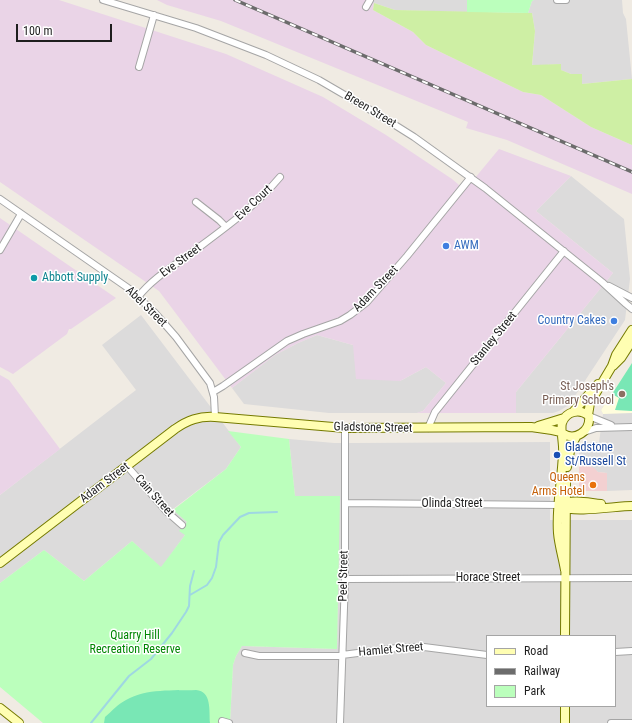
<!DOCTYPE html>
<style>
body{margin:0}
#map{position:relative;width:632px;height:723px;overflow:hidden;background:#f0ebe3;font-family:"Roboto Condensed",sans-serif}
canvas{display:block}
.legend{position:absolute;left:486px;top:635px;width:130px;height:72px;box-sizing:border-box;background:#fff;border:1px solid #a5a5a5;margin:0;padding:5px 7px;list-style:none;font-size:12px;color:#1e1e1e}
.legend li{display:flex;align-items:center;gap:8px;height:20px}
.legend b{width:20px;border:1px solid #a5a5a5}
.scale{position:absolute;left:16px;top:24px;width:96px;height:18px;box-sizing:border-box;border:2px solid #1e1e1e;border-top:0;padding-left:5px;font-size:12px;line-height:14px;white-space:nowrap;color:#1e1e1e;-webkit-text-stroke:3px #fff;paint-order:stroke}
</style>
<div id="map">
<canvas width="632" height="723"></canvas>
<ul class="legend">
<li><b style="height:5px;background:#fffeb2"></b>Road</li>
<li><b style="height:5px;background:#6c6c6c"></b>Railway</li>
<li><b style="height:11px;background:#bbffbc"></b>Park</li>
</ul>
<div class="scale">100 m</div>
</div>
<script>
const c = document.querySelector('canvas').getContext('2d');
c.lineJoin = 'round';
function fillPath(path, color) {
  c.fillStyle = color;
  c.fill(path, 'evenodd');
}
function trace(path, color, width, dash) {
  c.strokeStyle = color;
  c.lineWidth = width;
  c.lineCap = dash ? 'butt' : 'round';
  c.setLineDash(dash || []);
  c.stroke(path);
}
function label(font, color, halo, rows, align = 'center') {
  c.font = font + ' "Roboto Condensed",sans-serif';
  c.lineWidth = 3;
  c.setLineDash([]);
  c.textBaseline = 'middle';
  c.strokeStyle = halo;
  c.fillStyle = color;
  for (const [text, x, y, turn = 0] of rows) {
    c.save();
    c.translate(x, y);
    c.rotate((+turn || 0) * Math.PI / 180);
    c.textAlign = isNaN(turn) ? turn : align;
    if (halo) c.strokeText(text, 0, 0);
    c.fillText(text, 0, 0);
    c.restore();
  }
}
fillPath(new Path2D(`
 M365,0H467V12L395,10Z
 M534,0H622L623,13L626,19L632,79L582,84L571,74L561,70V64L532,66L535,31L532,13H528L532,1Z
 M571,176L624,219L630,279L625,320L569,405L559,411L553,413H516V392L613,273L536,211Z
 M141,315L241,447L226,469L173,509L187,522L185,535L161,568L132,541L84,581L44,550L0,583V495L136,390L102,345Z
 M317,335L353,345L400,381L426,367L446,383L423,411L417,413H329L244,404L232,388L275,355L298,343Z
 M632,363V490L607,491V473L598,472L589,466H579V446L583,442H599L603,414L601,410Z
 M289,439L334,443H355L550,442V520H632V723H230L233,665L236,656L242,646L337,649L339,496H295ZM487,636H615V706H487Z`), '#dcdbdb');
fillPath(new Path2D(`
 M579,466H589L594,468L598,472L607,473V491H579Z`), '#f3d0d1');
fillPath(new Path2D(`
 M0,0H59L226,54L323,97L386,135L452,179L465,190L499,149L571,176L536,211L613,273L516,392V413H417L423,411L446,383L426,367L400,381L356,379L353,345L317,335L298,343L275,355L232,388L159,291L0,182Z
 M157,0H365L374,3L373,10L413,32L426,45L523,92L541,95L591,127L632,145V194L507,140L466,128L468,122L221,21L167,5Z
 M0,218L116,298L71,329H69L67,334L13,374L0,367Z
 M0,375L9,380L60,449L0,495Z`), '#ead4e7');
fillPath(new Path2D(`
 M632,363V413L603,414L601,410Z`), '#fffddd');
fillPath(new Path2D(`
 M374,3L395,10L532,13L535,31L532,65L561,64V70L571,74H582V84L632,79V145L591,127L541,95L523,92L426,45L413,32L373,10Z`), '#ceefa4');
fillPath(new Path2D(`
 M467,0H534L532,1L528,13L467,12Z
 M228,431L289,439L295,496H340L337,649L242,646L236,656L233,665L230,723H43L0,687V583L44,550L84,581L132,541L161,567L185,535L179,531L187,522L173,510L226,469L241,447Z`), '#bbffbc');
fillPath(new Path2D(`
 M632,363V411L615,410L619,398L612,394Z
 M196,690C212,691 209,711 210,723H104L105,717C112,711 118,704 126,700C147,688 173,691 196,690Z`), '#79e7b5');
trace(new Path2D(`
 M190,595L207,585L212,578L216,567L219,542L223,535L240,517L249,513L277,512
 M91,723L129,676L151,659L172,633L186,612L189,606L190,586L194,571`), '#9fd7e2', 2);
const street = new Path2D(`
 M103,0L196,28L266,55L319,80L379,115L414,137L485,188L602,282L626,304L632,309
 M557,0H566
 M366,7L370,0
 M139,67L154,15
 M0,199L128,288L155,313L176,337L210,383L214,397L215,417
 M196,202L219,220L226,227
 M0,250L21,214
 M609,286L632,298
 M138,297C152,279 172,267 190,254C222,230 254,208 280,177
 M213,392L223,386L287,341L303,334L340,321L350,315L367,302L407,256L471,177
 M589,416L611,425
 M428,428L435,412L564,251
 M584,432L596,428L632,427
 M127,466L166,511L182,525
 M345,503L559,505
 M345,579L632,578
 M615,652L632,651
 M245,653L259,656H342
 M342,655L397,648L424,647L487,655
 M222,721L229,723
 M340,723L345,579V428
 M611,723H632`);
const secondary = new Path2D(`
 M613,366L621,358L632,341
 M573,412L598,384
 M588,415L590,403L612,366L616,355L632,330
 M538,426L564,418
 M562,433C575,442 591,431 589,416C580,408 566,411 562,423C560,429 564,445 563,453C562,480 556,507 558,533C559,545 563,558 565,570
 M567,467L571,446L576,437
 M561,504C574,499 589,503 601,504
 M563,507C574,513 617,506 632,506
 M0,563L175,429C188,420 199,416 215,417L345,428L531,427L552,430L561,432
 M565,636L566,479
 M565,706V723
 M0,708L19,723`);
trace(street, '#a5a5a5', 8);
trace(secondary, '#757a00', 10);
trace(street, '#fff', 6);
trace(secondary, '#fffeb2', 8);
const rail = new Path2D(`
 M235,0L632,172`);
trace(rail, '#6c6c6c', 3.5);
trace(rail, '#fff', 2, [6]);
for (const [x, y, r, color] of [
 [446,246,4,"#3f7fe0"],
 [34,278,4,"#0f9aa8"],
 [614,321,4,"#3f7fe0"],
 [622,394,4,"#8d6e63"],
 [557,455,4,"#1a4fb4"],
 [593,485,4,"#e8710a"]
]) {
  const dot = new Path2D();
  dot.arc(x, y, r, 0, 2 * Math.PI);
  c.fillStyle = color;
  c.fill(dot);
  trace(dot, '#fff', 1.5);
}
label('12px', '#1e1e1e', '#fff', [
 ["Breen Street",370,110,31],
 ["Eve Court",254,203,-43],
 ["Eve Street",181,261,-36],
 ["Adam Street",376,289,-46],
 ["Abel Street",146,307,44],
 ["Stanley Street",494,339,-51],
 ["Gladstone Street",373,428,1],
 ["Adam Street",105,483,-37],
 ["Cain Street",154,496,48],
 ["Olinda Street",452,504],
 ["Peel Street",344,576,-89],
 ["Horace Street",488,578],
 ["Hamlet Street",391,650,-5]
]);
label('12px', '#366cbe', '#fff', [
 ["AWM",454,246],
 ["Country Cakes",606,321,"right"]
], 'left');
label('12px', '#0d838f', '#fff', [
 ["Abbott Supply",42,278]
], 'left');
label('12px', '#785e54', '#fff', [
 ["St Joseph's",614,387],
 ["Primary School",614,401]
], 'right');
label('12px', '#164399', '#fff', [
 ["Gladstone",565,448],
 ["St/Russell St",565,462]
], 'left');
label('12px', '#c56008', '#fff', [
 ["Queens",585,478],
 ["Arms Hotel",585,492]
], 'right');
label('12px', '#018703', '#fff', [
 ["Quarry Hill",135,636],
 ["Recreation Reserve",135,650]
]);
</script>
